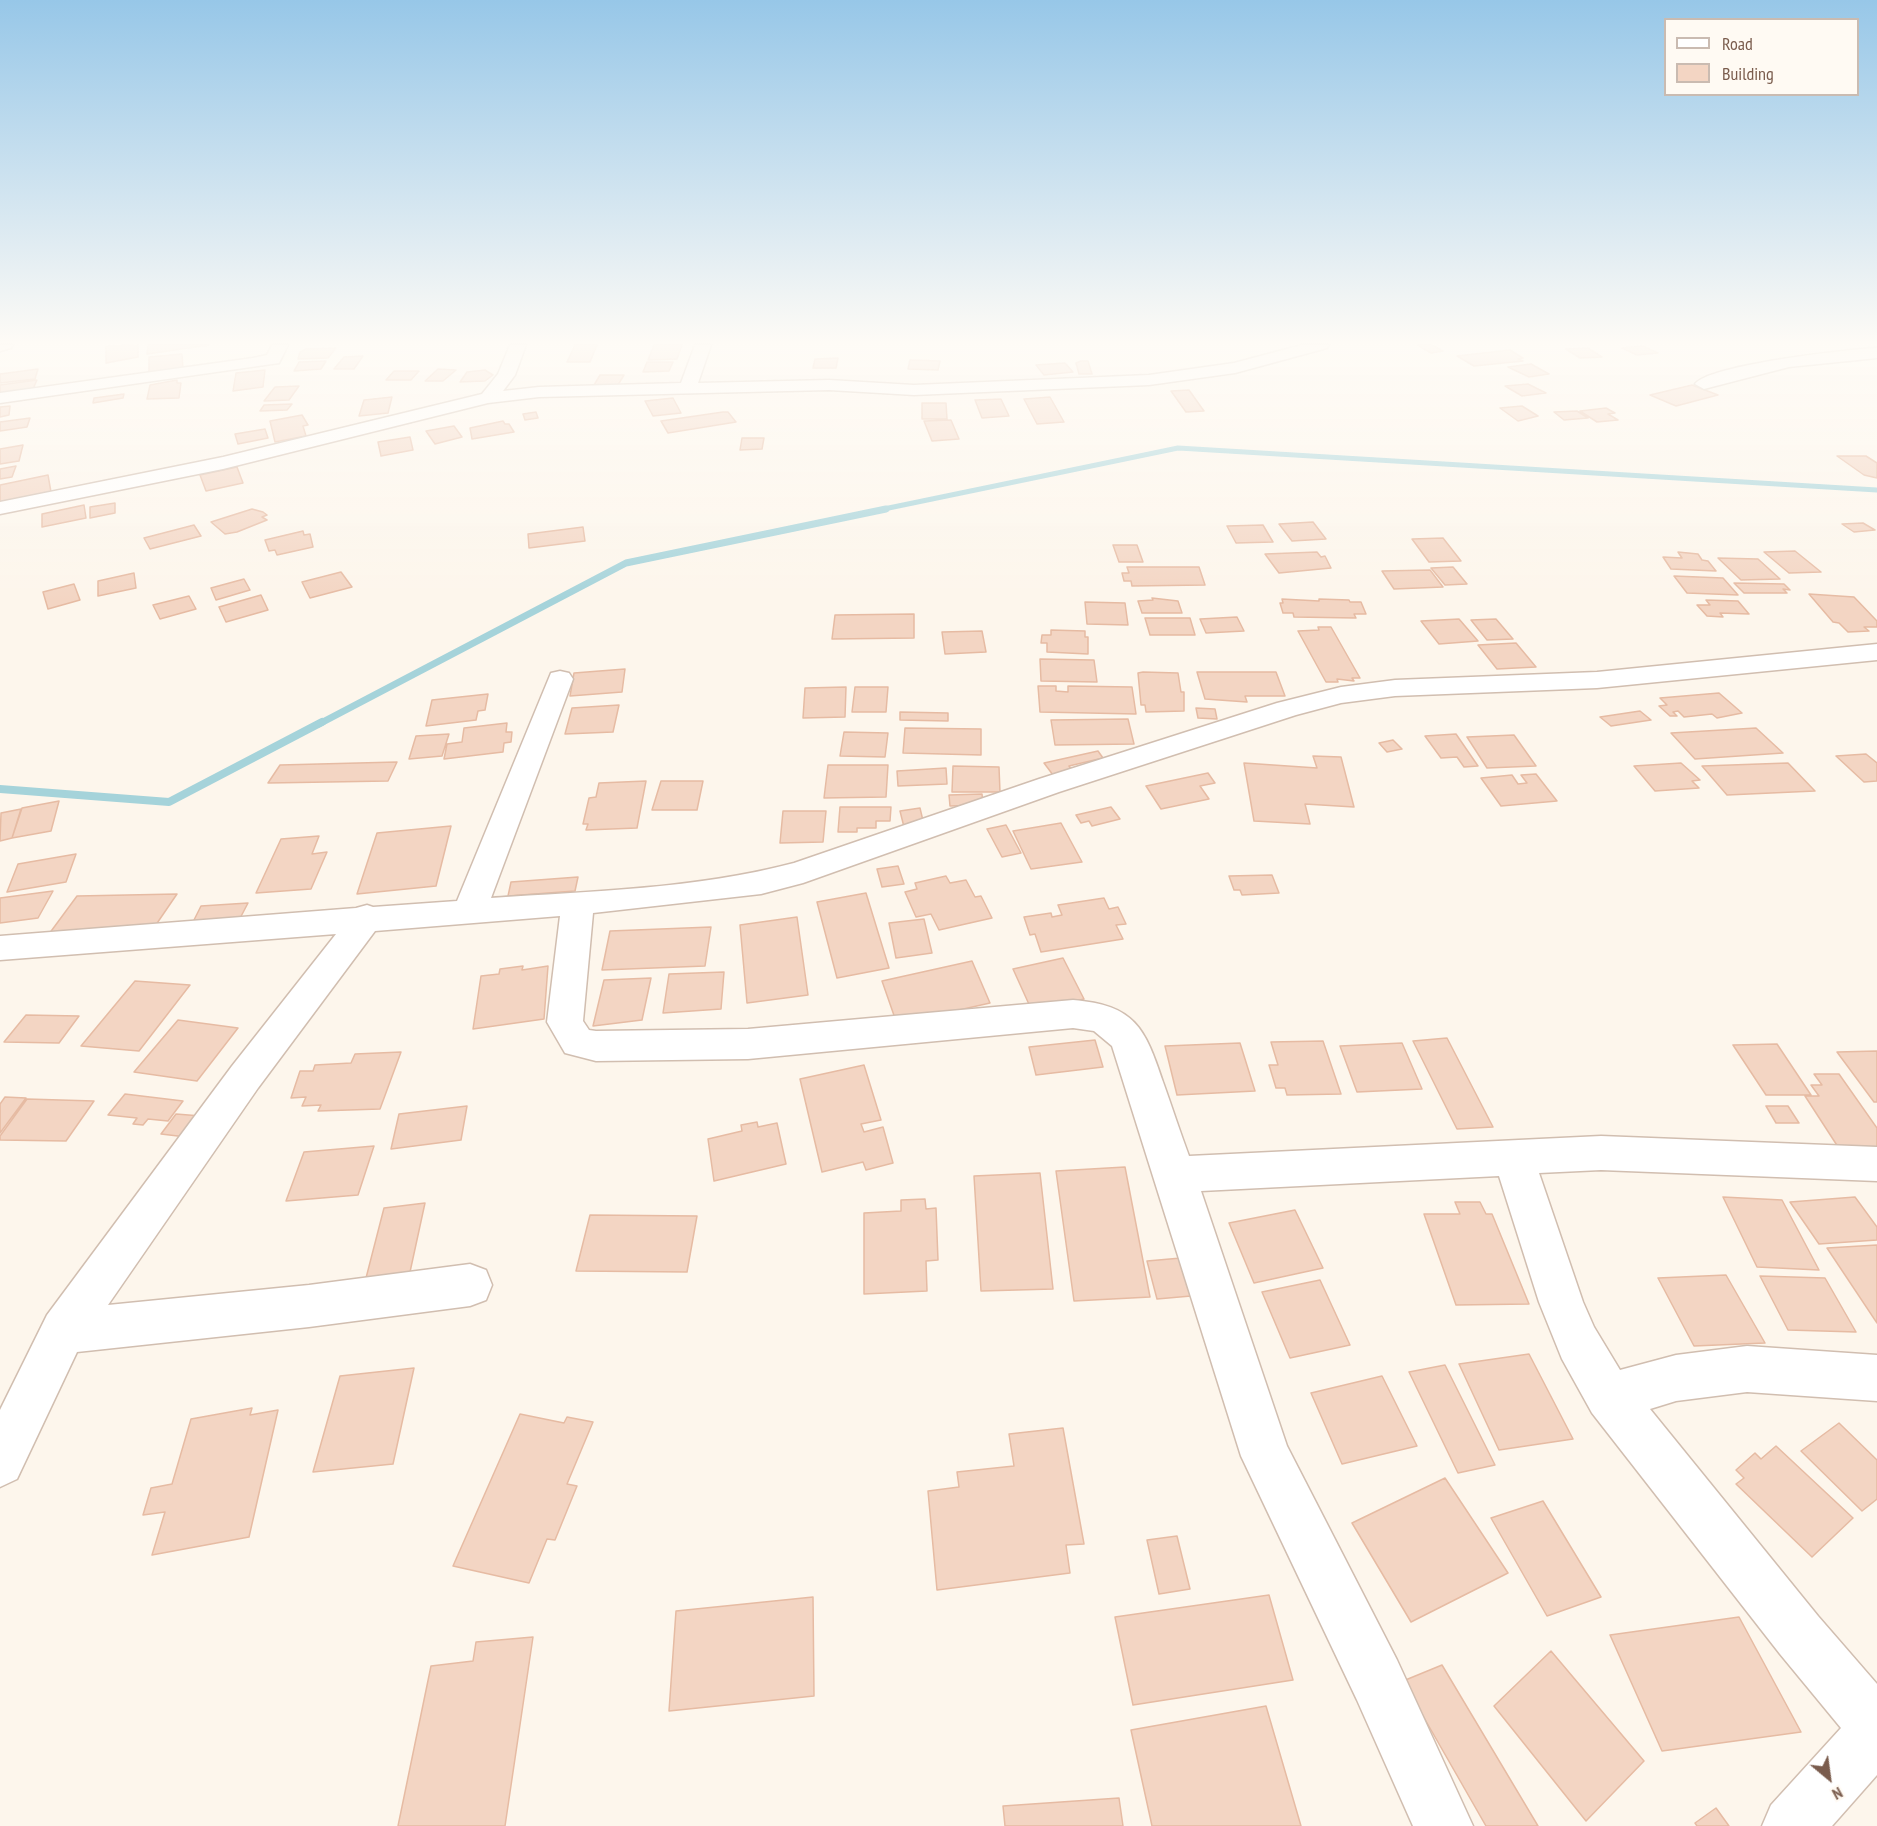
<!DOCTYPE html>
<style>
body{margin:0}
#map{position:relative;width:1877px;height:1826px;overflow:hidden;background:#fdf6ec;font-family:"PT Sans Narrow",sans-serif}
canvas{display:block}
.legend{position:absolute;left:1664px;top:18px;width:195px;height:78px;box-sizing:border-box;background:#fffaf3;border:2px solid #cabbb1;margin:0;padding:8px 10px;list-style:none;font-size:18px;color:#7a5c4d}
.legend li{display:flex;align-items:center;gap:12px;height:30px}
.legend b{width:30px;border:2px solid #cabbb1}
.north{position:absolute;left:1799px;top:1748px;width:60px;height:60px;-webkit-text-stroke:4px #fffaf3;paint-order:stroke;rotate:151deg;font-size:16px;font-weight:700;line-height:24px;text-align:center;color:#7a5c4d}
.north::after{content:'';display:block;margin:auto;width:21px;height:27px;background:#7a5c4d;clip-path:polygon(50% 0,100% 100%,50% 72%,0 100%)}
</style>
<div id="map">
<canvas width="1877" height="1826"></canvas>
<ul class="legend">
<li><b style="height:8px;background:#fff"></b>Road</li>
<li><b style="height:16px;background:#f3d5c3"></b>Building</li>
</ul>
<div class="north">N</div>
</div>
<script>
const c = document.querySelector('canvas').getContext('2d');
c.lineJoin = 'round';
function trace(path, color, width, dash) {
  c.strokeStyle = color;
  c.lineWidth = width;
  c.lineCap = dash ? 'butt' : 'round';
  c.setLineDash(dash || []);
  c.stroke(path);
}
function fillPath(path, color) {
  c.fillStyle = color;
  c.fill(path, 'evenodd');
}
trace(new Path2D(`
 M879,510L1178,448L1877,490`), '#a5d3da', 5);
trace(new Path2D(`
 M319,724L626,563L886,509`), '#a5d3da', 7);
trace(new Path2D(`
 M0,789L169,802L322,722`), '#a5d3da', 8);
const building = new Path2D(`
 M138,345V357L106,363V346Z
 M148,345H209L147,354Z
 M575,345H597L590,362H567Z
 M654,345H682L677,359L648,360Z
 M1418,345H1432L1443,351L1431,353Z
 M1643,346L1658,353L1637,355L1622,348Z
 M336,348L328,358L298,359L300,352L306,349Z
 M1588,348L1602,357L1580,358L1566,349Z
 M1510,350L1523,358L1518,359L1523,361L1474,366L1457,356Z
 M182,354L183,370L149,374V357Z
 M363,356L354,369H334L344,357Z
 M838,358L836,368H813L815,359Z
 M910,360L940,361L938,370L908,369Z
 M326,361L321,369L294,371L299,362Z
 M1081,361H1088L1092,374H1079L1076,363Z
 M647,362H673L669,371L643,372Z
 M1065,363L1073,372L1044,375L1036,365Z
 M1531,364L1549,374L1529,377L1508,367Z
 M38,369L35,379L0,383V374Z
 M438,369L456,370L443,381H425Z
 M265,370L263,387L233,391L236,373Z
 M485,370L493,375L485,381L460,382L467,372Z
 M394,371H419L411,380H386Z
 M600,375H624L618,385H594Z
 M37,380L33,389L0,394V385Z
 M177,380V383H181L179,398L147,399L150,385Z
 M1528,384L1546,393L1522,396L1505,386Z
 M1692,385L1718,395L1676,406L1650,395Z
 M299,386L289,400L264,401L275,387Z
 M1189,390L1204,411L1186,412L1171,391Z
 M124,394L123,398L93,403L94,398Z
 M392,397L388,413L359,416L364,400Z
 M1050,397L1064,422L1037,424L1024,399Z
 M673,398L681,413L653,416L645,401Z
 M1001,399L1009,416L982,418L975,400Z
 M922,403H946L947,419H922Z
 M292,404L287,410L260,411L264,405Z
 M10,406L9,415L0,417V407Z
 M1522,406L1538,416L1518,421L1500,408Z
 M1606,408L1615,413L1608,414L1618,420L1597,422L1580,411Z
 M1577,411L1588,418L1564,420L1554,412Z
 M536,412L538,418L525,420L523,414Z
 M723,412H728L736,422L668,433L661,421Z
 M302,415L308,425L303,426L306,436L275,442L270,421Z
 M30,418L27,427L0,431V422Z
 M951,420L959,439L932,441L924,421Z
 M503,421L505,424H509L514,432L472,439L470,428Z
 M454,426L462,437L435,444L426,431Z
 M265,429L268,438L238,444L235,434Z
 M410,437L413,450L381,456L378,442Z
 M742,438H764L762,449L740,450Z
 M23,445L19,461L0,464V449Z
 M1837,456H1866L1877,463V478L1864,475Z
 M16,466L12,477L0,479V469Z
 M237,467L243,483L206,491L200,475Z
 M48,475L51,492L0,502V485Z
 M115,503V513L90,518V507Z
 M84,505L86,518L42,527V514Z
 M252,509L263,512L267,515L262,517L267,520L237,532L225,534L211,522Z
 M1313,522L1326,539L1292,541L1279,524Z
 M1863,523L1875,530L1854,532L1842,524Z
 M194,525L201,536L150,549L144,538Z
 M1263,525L1273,542L1236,543L1227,526Z
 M583,527L585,541L529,548L528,534Z
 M303,531L304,535L310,534L313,547L277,555L275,550L269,551L265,540Z
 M1443,538L1461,561L1429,562L1412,539Z
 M1113,545H1137L1143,562H1119Z
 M1795,551L1821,572L1789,573L1764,552Z
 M1317,552L1321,557L1325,556L1331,568L1279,573L1265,554Z
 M1678,552L1698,554L1702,560L1708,561L1716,571L1671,569L1663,557L1682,558Z
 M1718,558L1758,559L1780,579L1741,580Z
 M1127,567H1199L1205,585L1132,586L1131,581H1124L1122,573H1129Z
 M1453,567L1467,584L1445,585L1431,568Z
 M1430,570L1443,587L1394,589L1382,571Z
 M341,572L352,587L310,598L302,582Z
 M134,573L136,588L98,596V581Z
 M1674,576L1723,578L1738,595L1687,593Z
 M244,579L250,590L216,600L211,588Z
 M1734,583L1784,584L1790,590L1783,589L1787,593H1744Z
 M74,584L80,600L48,609L43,592Z
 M1809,594L1854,597L1877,621V627H1864L1869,631L1848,632L1839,623L1833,622Z
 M261,595L268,610L226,622L219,607Z
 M189,596L196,609L160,619L153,605Z
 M1152,598L1178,601L1182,613H1142L1138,601L1153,600Z
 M1282,599L1319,601V599L1349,600L1350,602H1361L1366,614H1354L1356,618L1294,617L1293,613H1283L1280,603H1283Z
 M1706,600L1738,601L1749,614L1720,613L1723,617L1707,616L1697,605H1710Z
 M1085,602L1125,603L1128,625L1087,624Z
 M914,614V638L832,639L835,615Z
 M1237,617L1244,631L1206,633L1200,619Z
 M1145,618H1190L1195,635H1150Z
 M1459,619L1478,641L1439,644L1421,621Z
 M1496,619L1513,639L1487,640L1471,620Z
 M1318,627H1331L1360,678H1352L1354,681L1337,679L1338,682H1326L1298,631L1319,630Z
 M1051,630L1085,631V637H1088V654L1047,652V643H1041L1042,635H1051Z
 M982,631L986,652L945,654L942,632Z
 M1516,643L1536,667L1497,669L1478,645Z
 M1040,659L1094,660L1097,682L1041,681Z
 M625,669L622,692L570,696L574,673Z
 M1143,672L1178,673L1181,692H1184V711L1146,712L1145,705H1141L1138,673Z
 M1197,672H1276L1285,696H1245L1247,702L1205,699Z
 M1038,686H1056V691L1068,692V686L1132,687L1136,714L1040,712Z
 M846,687L845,717L803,718L805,688Z
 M855,687H888L886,712H852Z
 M1719,693L1742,713L1717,718L1712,714L1684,717L1678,711L1673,712L1677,716H1670L1659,706L1667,705L1660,698Z
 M488,694L485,710L478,711L476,720L426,726L432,700Z
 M619,705L613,732L565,734L572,708Z
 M1196,708L1215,709L1217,719L1198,718Z
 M1640,711L1651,720L1611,726L1600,717Z
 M900,712L948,713V721L900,720Z
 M1128,719L1134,744L1055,745L1051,720Z
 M507,723L506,732H512L511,742L504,743L503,752L444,759L447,744L462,742L464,728Z
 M905,728L981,729V755L903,753Z
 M1756,728L1783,753L1695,759L1671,733Z
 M844,732L888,733L885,757L840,756Z
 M449,734L442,756L409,759L416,736Z
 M1456,734L1478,766L1464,767L1457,757L1441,758L1425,736Z
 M1514,735L1536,766L1487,768L1467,737Z
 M1393,740L1402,749L1387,752L1379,743Z
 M1098,751L1103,758L1069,766L1072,771L1053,775L1044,763Z
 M1866,754L1877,763V781L1864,782L1836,756Z
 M1313,756L1341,757L1354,807L1305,804L1310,824L1254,821L1244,763L1317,768Z
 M397,762L388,781L268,783L280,765Z
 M1681,763L1700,780L1692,781L1699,788L1655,791L1634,766Z
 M1788,763L1815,791L1727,795L1702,766Z
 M828,765H888L886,797L824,798Z
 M953,766L999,767L1000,792H952Z
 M946,768L947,784L898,786L897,771Z
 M1208,773L1215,783L1200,786L1209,799L1161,809L1146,786Z
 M1536,774L1557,801L1501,806L1481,778L1512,775L1518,784L1527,783L1521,775Z
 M646,781L637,828L586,830L588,824H583L589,798L596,797L599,783Z
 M661,781H703L697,810H652Z
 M982,794L983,805L950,806L949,795Z
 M59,801L51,831L12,838L22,808Z
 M840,807H891L890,821H876V828H857V832H838Z
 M1111,807L1120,819L1092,826L1089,821L1081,823L1076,815Z
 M920,808L924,825L904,827L900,811Z
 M21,809L12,838L0,841L1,813Z
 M783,811H826L823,842L780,843Z
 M1061,823L1082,862L1031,869L1013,831Z
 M1006,825L1021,853L1002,857L987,829Z
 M451,826L436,886L357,894L377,833Z
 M319,836L312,854L327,852L311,889L256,893L281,839Z
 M76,854L66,882L7,892L18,864Z
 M898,866L904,884L882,887L877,869Z
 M1272,875L1279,893L1242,895L1240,890H1234L1229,876Z
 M946,876L950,883L966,880L975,897L981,896L992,918L939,930L931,914L916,917L905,892L917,889L915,883Z
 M578,877L575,891L508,896L511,882Z
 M53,891L38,918L0,923V898Z
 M866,893L889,968L837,978L817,902Z
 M177,894L151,932L49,934L77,896Z
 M1104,898L1109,909L1118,907L1126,924L1116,925L1123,939L1041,952L1035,934L1030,935L1024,917L1051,913L1052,917L1062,915L1058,905Z
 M248,903L236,926L189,930L201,906Z
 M797,917L808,995L747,1003L740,925Z
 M924,919L932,953L896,958L889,923Z
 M711,927L705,966L602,970L610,931Z
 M1063,958L1084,999L1032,1011L1013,969Z
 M972,961L990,1003L897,1024L882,981Z
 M523,966L522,970L548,966L544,1019L473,1029L481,976L499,974L500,969Z
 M724,972L721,1009L663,1013L669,974Z
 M651,978L642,1020L593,1026L604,980Z
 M135,981L190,985L139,1051L81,1046Z
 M26,1015L79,1016L59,1043L4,1042Z
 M178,1020L238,1028L197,1081L134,1072Z
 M1447,1038L1493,1127L1457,1129L1413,1041Z
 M1095,1040L1103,1067L1036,1075L1029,1047Z
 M1323,1041L1341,1094L1287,1095L1285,1088H1276L1269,1065H1278L1271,1042Z
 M1240,1043L1255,1091L1177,1095L1165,1046Z
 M1402,1043L1422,1089L1357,1092L1340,1046Z
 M1777,1044L1811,1095H1766L1733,1045Z
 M1877,1051V1102H1874L1837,1052Z
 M401,1052L380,1109L318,1111L321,1105L302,1106L306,1097L291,1098L300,1071H313L315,1065L351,1063L355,1054Z
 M864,1065L881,1120L861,1124L864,1132L883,1127L893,1163L866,1170L863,1162L822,1172L800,1079Z
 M1814,1074H1839L1877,1128V1150H1840L1805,1096H1819L1811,1085H1822Z
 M125,1094L183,1101L168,1121L148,1119L143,1125L133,1124L137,1118L108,1115Z
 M5,1097L26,1098L0,1133V1104Z
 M27,1099L94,1101L66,1141L0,1140V1136Z
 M467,1106L461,1140L391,1149L399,1114Z
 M1766,1106H1788L1799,1123H1776Z
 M176,1114L201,1116L186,1137L161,1134Z
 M757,1122L758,1127L777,1123L786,1164L714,1181L708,1139L742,1131L741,1125Z
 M374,1146L358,1195L286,1201L304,1152Z
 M1125,1167L1150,1297L1074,1301L1056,1171Z
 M1040,1173L1053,1289L981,1291L974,1176Z
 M1723,1197L1782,1200L1819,1270L1757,1267Z
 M1855,1197L1877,1227V1240L1819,1244L1790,1202Z
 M925,1199L926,1209L936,1208L938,1260L926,1261L927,1291L864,1294V1213L901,1211V1200Z
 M1455,1202H1480L1486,1214H1492L1529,1304L1456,1305L1424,1214H1460Z
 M425,1203L410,1272L366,1278L384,1208Z
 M1295,1210L1323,1268L1254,1283L1229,1223Z
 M590,1215L697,1216L687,1272L576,1271Z
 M1877,1245V1323L1827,1248Z
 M1181,1258L1191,1296L1157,1299L1147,1261Z
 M1726,1275L1765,1343L1694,1346L1658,1278Z
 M1760,1276L1825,1278L1856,1332L1788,1330Z
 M1320,1280L1350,1345L1290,1358L1262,1292Z
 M1529,1354L1573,1439L1499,1450L1459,1364Z
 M1445,1365L1495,1465L1458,1473L1409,1372Z
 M414,1368L393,1464L313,1472L340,1376Z
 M1382,1376L1417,1446L1342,1464L1311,1393Z
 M252,1408L250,1415L278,1410L249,1537L152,1555L165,1512L143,1515L151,1488L172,1484L191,1419Z
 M520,1414L564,1423L567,1417L593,1422L567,1484L577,1486L555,1540L547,1539L529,1583L453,1566Z
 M1839,1423L1877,1460V1499L1862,1511L1801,1451Z
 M1063,1428L1084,1544L1066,1545L1070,1573L937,1590L928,1491L959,1487L957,1472L1014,1466L1009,1434Z
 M1776,1446L1853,1518L1812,1557L1736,1484L1744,1478L1736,1470L1755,1453L1761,1459Z
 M1445,1478L1508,1573L1411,1622L1352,1523Z
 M1543,1501L1601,1597L1547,1616L1491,1518Z
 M1177,1536L1190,1589L1159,1594L1147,1540Z
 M1269,1595L1293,1680L1133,1705L1115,1617Z
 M813,1597L814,1696L669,1711L676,1611Z
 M1739,1617L1801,1732L1662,1751L1610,1635Z
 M533,1637L505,1826H398L431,1666L473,1661L476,1642Z
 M1551,1651L1644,1761L1586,1821L1494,1706Z
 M1442,1665L1538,1826H1486L1403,1681Z
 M1266,1706L1301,1826H1152L1131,1730Z
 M1119,1798L1123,1826H1005L1003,1806Z
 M1716,1808L1729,1826H1697L1695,1823Z`);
fillPath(building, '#f3d5c3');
trace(building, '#e6bba3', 1.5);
const minor = new Path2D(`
 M0,345H13L11,348L0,351Z
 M272,345H288L279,363L0,403V393L253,358L267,355Z
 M510,345H526L515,375L503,391L539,387L681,383L695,345H711L698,383L829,380L914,385L1149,375L1234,363L1302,345H1329L1327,348L1235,373L1149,385L914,395L829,390L539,397L488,403L223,469L0,514V502L223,457L482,394L498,374Z
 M1877,348V358L1789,367L1704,389L1695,384C1709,365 1849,349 1877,348Z
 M1877,644V660L1597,688L1395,696L1341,703L1296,715L1059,792L803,883L761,894L593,913L583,1021L589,1030L596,1031L748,1029L1073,1000C1135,1005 1145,1028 1163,1082C1172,1107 1180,1132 1189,1156L1601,1136L1877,1147V1181L1601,1170L1539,1173L1583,1302L1594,1327L1620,1370L1676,1355L1747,1346L1877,1355V1401L1747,1392L1676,1401L1650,1409L1818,1616L1877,1684V1775L1832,1826H1762L1771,1805L1841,1728L1780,1654L1592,1413L1562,1359L1539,1302L1499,1176L1201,1191L1287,1446L1397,1660L1473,1826H1413L1357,1700L1241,1456L1112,1046L1094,1031L1073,1028L748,1059L596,1061L565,1053L547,1022L560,916L375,931L258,1088L108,1305L309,1285L470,1264L486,1270L492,1285L486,1300L470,1306L309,1327L77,1352L17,1479L0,1487V1410L47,1315L232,1066L336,934L0,960V936L356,908L367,905L373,907L457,901L551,673L560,671L569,673L573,679L491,898C591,891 696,889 794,863L1039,779L1277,703L1341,687L1395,680L1597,672Z`);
trace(minor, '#d1beb0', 3);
fillPath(minor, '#fff');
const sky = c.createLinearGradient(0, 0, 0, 601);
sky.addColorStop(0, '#97c7e8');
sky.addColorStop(0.57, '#fefbf6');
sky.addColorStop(1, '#fefbf600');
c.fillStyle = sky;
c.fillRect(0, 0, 1877, 601);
</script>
